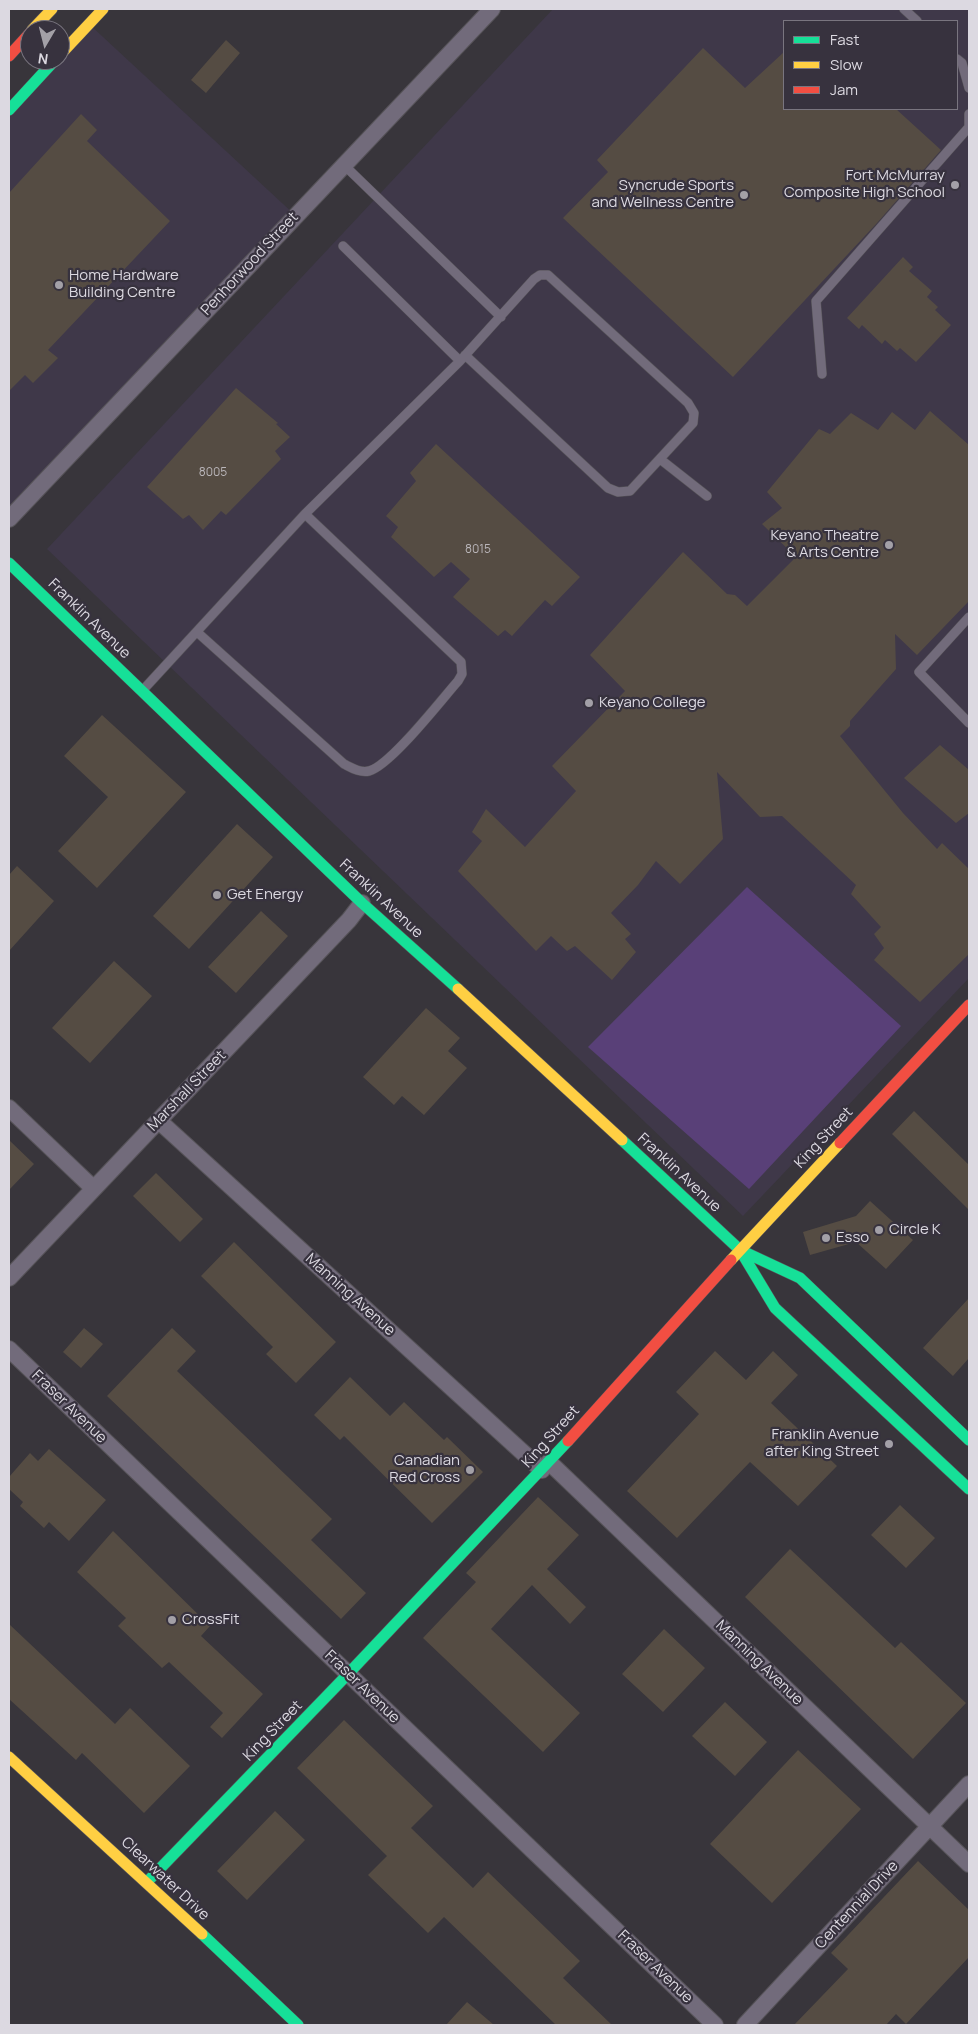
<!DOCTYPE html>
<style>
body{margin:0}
#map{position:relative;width:978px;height:2034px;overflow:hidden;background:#38353b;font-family:Manrope,sans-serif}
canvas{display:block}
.frame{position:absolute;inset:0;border:10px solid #dcd9e1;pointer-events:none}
.legend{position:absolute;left:783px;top:20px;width:175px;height:90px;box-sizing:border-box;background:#37323e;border:1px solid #79757f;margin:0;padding:6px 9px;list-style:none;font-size:15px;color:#dcd9e1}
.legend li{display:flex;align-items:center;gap:10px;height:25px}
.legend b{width:25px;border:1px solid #79757f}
.north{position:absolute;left:20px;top:20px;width:50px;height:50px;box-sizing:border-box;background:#37323e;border:1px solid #79757f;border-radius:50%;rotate:188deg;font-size:14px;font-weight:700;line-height:20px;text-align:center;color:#dcd9e1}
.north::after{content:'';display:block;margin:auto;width:18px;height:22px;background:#a3a0a7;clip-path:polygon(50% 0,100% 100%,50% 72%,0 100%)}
</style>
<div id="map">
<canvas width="978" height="2034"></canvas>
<div class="frame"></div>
<ul class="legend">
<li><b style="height:6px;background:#16e098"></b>Fast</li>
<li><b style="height:6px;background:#ffcf43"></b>Slow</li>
<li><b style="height:6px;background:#f24e42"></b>Jam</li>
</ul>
<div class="north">N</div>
</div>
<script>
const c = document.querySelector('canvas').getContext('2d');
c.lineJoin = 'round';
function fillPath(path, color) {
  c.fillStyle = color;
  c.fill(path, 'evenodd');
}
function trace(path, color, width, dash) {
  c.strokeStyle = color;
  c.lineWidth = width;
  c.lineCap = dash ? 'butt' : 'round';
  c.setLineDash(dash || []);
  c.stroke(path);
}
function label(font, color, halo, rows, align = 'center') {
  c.font = font + ' Manrope,sans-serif';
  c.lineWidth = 4.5;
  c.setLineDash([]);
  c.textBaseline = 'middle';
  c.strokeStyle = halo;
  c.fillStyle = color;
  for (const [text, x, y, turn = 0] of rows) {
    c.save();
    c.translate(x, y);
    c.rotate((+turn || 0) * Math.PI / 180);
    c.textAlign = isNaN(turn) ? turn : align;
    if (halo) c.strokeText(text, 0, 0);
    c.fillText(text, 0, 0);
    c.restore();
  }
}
fillPath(new Path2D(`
 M553,9H969V978L743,1216L47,549ZM784,21H957V109H784Z
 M89,24L296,216L9,519V110Z`), '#3f3849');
fillPath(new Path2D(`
 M747,887L901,1026L749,1189L588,1047Z`), '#594078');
fillPath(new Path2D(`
 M226,40L240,53L206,93L191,80Z
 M703,48L745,88L784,52V109H896L941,150L877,223L733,377L563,218L608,172L597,160Z
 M81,114L97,130L87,141L170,221L48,350L58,358L33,383L25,375L9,391V193Z
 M903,257L913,267L909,271L932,291L927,297L938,307L935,310L951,325L916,362L900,348L897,351L885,340L882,344L862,325L859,329L847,318Z
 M236,388L278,423L276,424L290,437L275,451L281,459L226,515L221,511L203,530L189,515L183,519L147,487Z
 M930,411L969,445V601L917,655L895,634L896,669L850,721V726L840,736L903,813L937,849L942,843L969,869V954L920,1002L874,960L884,948L874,934L881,927L851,894L856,885L782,816L760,817L717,772L723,839L680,884L656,861L638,885L611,913L631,934L625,939L636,952L612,980L575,946L567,951L551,936L536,951L458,871L482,841L472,832L486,809L525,847L576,791L552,766L625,691L590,655L683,552L727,594L735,595L747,606L796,557L762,524L782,508L767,492L819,429L830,434L851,413L878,430L892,412L915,430Z
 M436,444L580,577L552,606L545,600L512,636L505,630L498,636L453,597L470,579L451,562L434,577L391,537L398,527L386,516L416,481L410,473Z
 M102,715L186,792L97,888L58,851L108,797L64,756Z
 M940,745L969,770V813L956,823L904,778Z
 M237,824L273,857L189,949L153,916Z
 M17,866L54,901L9,951V875Z
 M261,911L288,936L236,993L208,967Z
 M114,961L152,996L90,1063L52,1028Z
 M426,1008L460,1038L448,1051L467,1068L424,1115L402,1096L394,1105L363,1077Z
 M914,1111L969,1165V1210L892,1134Z
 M9,1140L34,1164L9,1190Z
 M156,1173L203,1219L180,1242L133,1196Z
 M870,1201L913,1240L886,1269L856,1242L810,1255L803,1232L856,1216Z
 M234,1242L336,1342L296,1383L266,1354L273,1347L201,1276Z
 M969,1298V1358L953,1376L923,1348Z
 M84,1328L103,1344L81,1368L63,1352Z
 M172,1328L196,1351L177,1371L332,1519L311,1540L366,1593L341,1619L107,1396Z
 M715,1351L746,1380L773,1351L798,1375L771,1403L837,1466L798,1506L750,1462L677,1538L627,1491L699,1414L676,1392Z
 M350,1377L390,1416L404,1402L444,1440L447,1437L483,1472L432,1523L344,1436L340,1440L314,1415Z
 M49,1449L106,1500L69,1541L49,1522L44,1528L20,1506L23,1502L9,1489V1477L30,1453L38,1461Z
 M538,1497L579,1535L547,1569L586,1607L570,1624L532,1585L491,1629L580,1713L543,1752L423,1638L476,1582L466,1573Z
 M900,1505L935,1538L906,1568L871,1535Z
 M113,1531L210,1626L201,1636L263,1694L222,1738L210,1727L223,1713L169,1662L162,1668L118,1626L126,1618L77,1572Z
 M790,1549L895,1648L901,1642L966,1703L913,1759L745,1597Z
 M9,1624L115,1724L130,1708L190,1766L144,1813L82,1753L76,1760L9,1699Z
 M664,1629L705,1668L663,1712L622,1674Z
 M725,1702L767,1742L735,1776L692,1736Z
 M344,1720L433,1806L411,1828L473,1888L488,1872L580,1961L563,1978L612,2025H556L444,1917L428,1933L368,1875L387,1856L297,1768Z
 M798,1750L861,1809L772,1903L710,1844Z
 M275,1811L305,1840L247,1900L217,1871Z
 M918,1861L969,1910V1957L906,2024L896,2014L886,2025H794L848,1969L831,1953Z
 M467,2002L494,2025H446Z`), '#554c43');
const lane = new Path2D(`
 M904,9L917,21
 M957,59L962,63L969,88
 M344,165L501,317
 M343,246L460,361
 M822,374L816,301L969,127V114
 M660,459L707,496
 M969,617L919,672L969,723
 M197,632L344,764C352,768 360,773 369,771C390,766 442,699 458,681L462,674L461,662L305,514
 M142,691L305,514L460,361L534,279L540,275H548L688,403L694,413L693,423L630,491L618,492L608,488L465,355`);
const street = new Path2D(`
 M9,519L492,9
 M9,1108L93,1188
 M159,1121L542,1470
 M9,1278L349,920L362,903
 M9,1349L715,2025
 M549,1462L969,1864
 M745,2025L969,1784`);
const fast = new Path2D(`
 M9,110L55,60
 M9,563L362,903L458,989
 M622,1140L740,1250L775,1308L969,1489
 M740,1250L800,1278L969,1440
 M147,1882L348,1674L568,1441
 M202,1934L298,2025`);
const slow = new Path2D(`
 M32,30L52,9
 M60,55L103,9
 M458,989L622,1140
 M731,1260L840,1143
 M9,1757L202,1934`);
const jam = new Path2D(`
 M9,56L30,33
 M840,1143L969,1005
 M568,1441L731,1260`);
trace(lane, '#565358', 10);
trace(street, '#565358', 18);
trace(fast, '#565358', 12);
trace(slow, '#565358', 12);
trace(jam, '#565358', 12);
trace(lane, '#726b7b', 9);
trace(street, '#726b7b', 16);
trace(fast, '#16e098', 11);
trace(slow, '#ffcf43', 11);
trace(jam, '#f24e42', 11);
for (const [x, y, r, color] of [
 [955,185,5,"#a3a0a7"],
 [744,195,5,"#a3a0a7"],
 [59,285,5,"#a3a0a7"],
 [889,545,5,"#a3a0a7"],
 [589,703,5,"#a3a0a7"],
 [217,895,5,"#a3a0a7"],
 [879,1230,5,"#a3a0a7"],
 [826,1238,5,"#a3a0a7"],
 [889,1444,5,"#a3a0a7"],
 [470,1470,5,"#a3a0a7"],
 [172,1620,5,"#a3a0a7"]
]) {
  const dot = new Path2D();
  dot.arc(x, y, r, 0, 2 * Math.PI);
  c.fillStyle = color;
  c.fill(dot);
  trace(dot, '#37323e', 2);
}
label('12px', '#bab6ba', null, [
 ["8005",213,473],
 ["8015",478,550]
]);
label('15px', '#dcd9e1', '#37323e', [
 ["Fort McMurray",945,176,"right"],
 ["Composite High School",945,193,"right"],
 ["Syncrude Sports",734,186,"right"],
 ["and Wellness Centre",734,203,"right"],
 ["Home Hardware",69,276],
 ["Building Centre",69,293],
 ["Keyano Theatre",879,536,"right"],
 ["& Arts Centre",879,553,"right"],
 ["Keyano College",599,703],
 ["Get Energy",227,895],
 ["Circle K",889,1230],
 ["Esso",836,1238],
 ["Franklin Avenue",879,1435,"right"],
 ["after King Street",879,1452,"right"],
 ["Canadian",460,1461,"right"],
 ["Red Cross",460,1478,"right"],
 ["CrossFit",182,1620]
], 'left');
label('15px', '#dcd9e1', '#37323e', [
 ["Penhorwood Street",250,264,-47],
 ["Franklin Avenue",89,619,44],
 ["Franklin Avenue",381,899,43],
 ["Marshall Street",187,1091,-46],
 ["King Street",824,1138,-47],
 ["Franklin Avenue",679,1173,43],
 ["Manning Avenue",350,1295,42],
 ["Fraser Avenue",69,1407,44],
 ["King Street",551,1437,-48],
 ["Manning Avenue",759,1663,44],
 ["Fraser Avenue",362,1687,44],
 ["King Street",273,1731,-46],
 ["Clearwater Drive",165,1879,43],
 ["Centennial Drive",857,1905,-47],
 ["Fraser Avenue",655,1967,44]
]);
</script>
